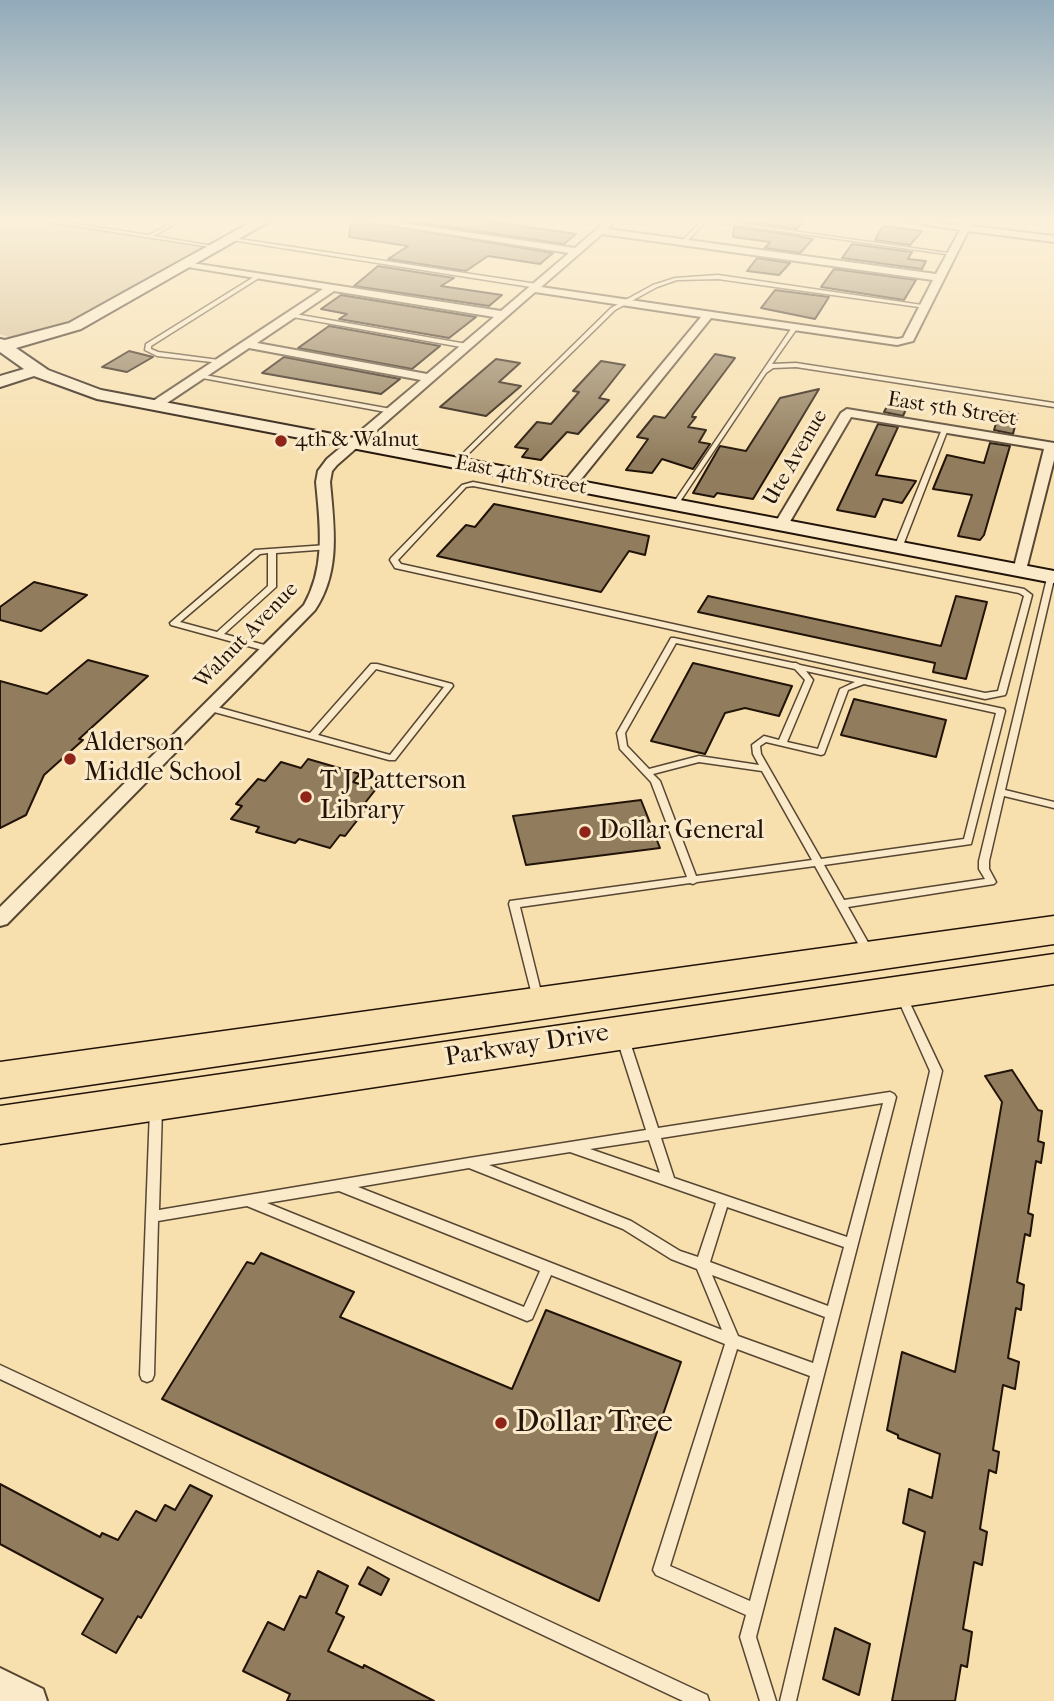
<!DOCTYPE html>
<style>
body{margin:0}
canvas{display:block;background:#f7dfae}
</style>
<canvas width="1054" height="1701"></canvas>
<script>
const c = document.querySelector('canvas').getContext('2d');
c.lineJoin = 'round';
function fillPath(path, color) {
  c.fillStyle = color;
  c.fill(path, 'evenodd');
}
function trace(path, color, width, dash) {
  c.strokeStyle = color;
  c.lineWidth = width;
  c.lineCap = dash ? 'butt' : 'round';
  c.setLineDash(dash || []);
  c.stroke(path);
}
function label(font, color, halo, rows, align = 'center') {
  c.font = font + ' "IM FELL French Canon",serif';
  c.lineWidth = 6;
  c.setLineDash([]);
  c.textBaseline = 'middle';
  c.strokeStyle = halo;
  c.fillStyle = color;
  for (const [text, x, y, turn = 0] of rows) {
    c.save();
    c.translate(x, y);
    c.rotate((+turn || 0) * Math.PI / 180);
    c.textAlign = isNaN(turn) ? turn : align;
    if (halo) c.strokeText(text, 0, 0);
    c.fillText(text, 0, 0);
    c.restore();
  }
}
fillPath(new Path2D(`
 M0,221H36L205,248L78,318L11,338L0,334Z`), '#d3bc92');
const building = new Path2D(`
 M351,221H362L553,253L540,264L488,256L466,271L388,259L408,246L349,237Z
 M408,221H487L576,234L564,244Z
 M742,221H803L797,229Z
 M883,226L922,231L910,245L875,240Z
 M734,227L792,235L813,239L800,253L765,248L770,242L733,237Z
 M852,244L912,252L908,259L926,261L922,269L842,258Z
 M757,258L790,263L779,275L747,271Z
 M378,266L454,278L441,286L502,295L489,306L354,286Z
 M834,269L916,280L904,300L821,287Z
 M775,290L829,297L815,319L761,308Z
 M341,295L476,317L449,338L339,319L347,314L321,309Z
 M329,326L440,346L412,369L298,348Z
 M129,351L153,357L127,372L102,367Z
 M715,354L735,358L693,414L692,417H696L688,427L706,430L699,442L710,444L693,469L662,459L652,473L626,470L648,439L637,437L654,416L665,418Z
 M284,357L400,379L381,394L262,373Z
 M496,359L520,363L499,382L521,386L486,416L440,407Z
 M601,361L625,365L599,398L609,400L578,434L567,432L541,460L522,457L528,449L515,447L537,422L551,424L579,392L573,391Z
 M819,389L753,499L717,493L714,497L693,493L720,446L746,451L780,398Z
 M893,395L911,398L903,416L884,412Z
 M1000,411L1018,414L1013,434L994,430Z
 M878,424L898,427L876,475L916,481L902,503L883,499L875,517L837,510Z
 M990,443L1010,446L984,535L980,540L958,536L972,495L933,489L947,455L984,463Z
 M494,504L649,536L645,555L629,551L601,592L437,556L466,525L475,527Z
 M34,582L87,595L41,631L0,620V607Z
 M708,596L941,646L956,596L987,602L966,679L933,672L935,663L698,612Z
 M88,660L148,676L79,739L83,740L44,775L26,815L0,828V681L47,694Z
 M693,663L792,686L779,716L745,708L725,713L705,754L651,741Z
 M854,699L946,720L936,757L841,735Z
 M308,759L360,774L353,782L376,789L361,808L366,809L345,836L340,835L330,848L299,839L295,843L256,832L259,827L231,819L242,806L236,804L258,779L265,781L281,762L301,768Z
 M641,800L660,848L526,865L513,816Z
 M1012,1070L1038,1110L1042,1111L1038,1141L1044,1143L1041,1163L1036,1161L1028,1213L1033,1215L1030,1236L1025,1234L1017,1282L1024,1285L1021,1310L1016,1308L1008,1358L1019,1362L1015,1389L1003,1385L993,1450L999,1452L996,1473L989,1470L980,1529L987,1532L982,1565L974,1562L963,1629L972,1632L967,1667L961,1665L955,1701H892L925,1532L903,1523L909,1489L932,1498L940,1454L898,1438V1435L887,1430L902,1352L955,1372L1002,1102L985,1076Z
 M261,1253L354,1292L340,1317L512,1389L546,1310L681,1362L599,1601L162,1399L247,1262L254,1264Z
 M0,1484L100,1537L102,1533L118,1540L136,1511L156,1521L165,1505L175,1510L190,1485L212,1496L141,1618L138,1616L116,1653L82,1634L103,1599L0,1544Z
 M368,1567L389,1579L381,1595L359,1584Z
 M318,1571L348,1586L336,1613L344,1617L328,1651L363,1668L364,1665L434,1701H287L290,1694L243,1671L268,1622L284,1630L300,1596L306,1598Z
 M835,1628L870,1644L859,1695L823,1679Z`);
fillPath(building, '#917d5e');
trace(building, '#221308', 2);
const lane = new Path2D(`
 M42,221H54L149,235L174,221H180L154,236L219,247L217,248Z
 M701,221H706L685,244H681V242Z
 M709,221H722L955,254L953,255Z
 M233,238L537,284L540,286L537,288L231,240Z
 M257,275L262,276L151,346V349L158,352L219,360L221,361V363L157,356L145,350L146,344Z
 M718,275L929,306L926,308L718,279L677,280L657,287L615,310L457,465H453V463L611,308L653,285L675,278Z
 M289,313L467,344L470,346L467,348L287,316L286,315Z
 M795,325L798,327L772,364L796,363L1054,403V407L796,367L773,368L766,373L677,506H673L672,505L793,326Z
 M199,374L391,409L394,411L391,413L197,377V375Z
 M945,427L948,429L902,548L901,550H895L894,548L942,429Z
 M473,482L1024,589L1032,595L1006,693L1005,695L985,699L395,568L390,560L391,558L462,485ZM473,486L1019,593L1024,596L998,691L985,693L401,564L398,560L466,487Z
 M327,545H330V549L276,553V587L224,634L272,647V651H266L171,625L170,623L255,550ZM268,553V586L217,632L180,622L260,554Z
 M1048,574H1054V579L1005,790L1054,802V808L1004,796L989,861V869L996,882L994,884L848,907L874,953L873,956H865L815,866L697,882L693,884L690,883L520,907L543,1000L542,1003L538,1004L534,1003L509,904L510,901L687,877L651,782L620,749L617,733L671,638H674L793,663H796L800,665L1004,709L1005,711L971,844L824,865L844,900L985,879L979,869V861ZM676,643L795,669L805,680L779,740L764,736L752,745L753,754L759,765L699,756L649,769L627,746L625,733ZM806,671L855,682L840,689L818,749L787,742L813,680ZM864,684L996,713L964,839L821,859L761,754L760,746L766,742L821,755L824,754L848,690ZM699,762L762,771L812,860L696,876L660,781L653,774Z
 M371,664H377L452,684L453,686L395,760H389L207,710L206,708L210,705L310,733ZM376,669L444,687L390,755L318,735Z
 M901,991L905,992L906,995L942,1071L796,1701H780L930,1071L896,995L897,992Z
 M623,1035L627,1036L629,1039L658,1128L890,1092L894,1094L896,1097L756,1637L776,1701H760L740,1637L746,1615L656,1575L653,1570L725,1344L551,1275L532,1319L527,1321L247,1206L158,1221L154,1375L152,1380L147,1382L142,1380L140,1375L150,1109L152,1106L156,1104L160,1106L162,1109L159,1210L469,1158L646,1130L617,1039L619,1036ZM883,1103L847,1237L674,1178L661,1138ZM649,1140L660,1173L590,1149ZM570,1152L716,1203L698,1257L680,1251L631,1221L489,1165ZM469,1168L623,1229L671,1259L697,1269L722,1330L358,1187ZM339,1191L540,1271L524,1307L267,1203ZM727,1207L844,1247L828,1306L710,1262ZM712,1275L825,1317L813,1363L738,1336ZM737,1349L810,1376L750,1601L670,1566Z
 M0,1365L707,1695L709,1701H683L0,1379Z`);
const street = new Path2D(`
 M365,221H389L575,248L606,221H616L608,229L936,274L960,230L904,221L962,225L964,221H974L971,226L1054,236V242L968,231L913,341L897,345L711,318L574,488L569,489L562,485L564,482L701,317L535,292L337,465L332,471L330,482C334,527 341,571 315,610L7,924L0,926V907L304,605C326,566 320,525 316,482L318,471L327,459L421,380L249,348L158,409H150V403L323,289L188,267L185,266V262L501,311L569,253ZM602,234L933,280L903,338L897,339L541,287ZM334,291L494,317L427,374L257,343Z
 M847,409L1054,443V460L1025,574L1020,575L1013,571L1044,449L851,417L788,525L781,529L776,528L774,525L841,413Z
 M0,1668L43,1689L47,1701H0Z`);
const secondary = new Path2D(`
 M253,221H270L81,329L16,348L48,370L101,390L1054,571V583L97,399L34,376L0,387V376L24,369L0,352V339L5,340L69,323Z`);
const highway = new Path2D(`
 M1054,916V944L0,1098V1062Z
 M1054,954V984L0,1144V1106Z`);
trace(lane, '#574632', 3);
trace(street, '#574632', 4);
trace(secondary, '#221308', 4);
trace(highway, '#221308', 3);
fillPath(lane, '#faeaca');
fillPath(street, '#faeaca');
fillPath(secondary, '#faeaca');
fillPath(highway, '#f7dfae');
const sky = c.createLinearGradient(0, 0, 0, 459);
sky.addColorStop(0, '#91aaba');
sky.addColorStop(0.48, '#fbf1db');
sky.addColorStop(1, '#fbf1db00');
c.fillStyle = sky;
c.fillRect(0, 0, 1054, 459);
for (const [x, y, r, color] of [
 [281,441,7,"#8f2418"],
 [70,759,7,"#8f2418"],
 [306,797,7,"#8f2418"],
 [585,832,7,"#8f2418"],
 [501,1423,7,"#8f2418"]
]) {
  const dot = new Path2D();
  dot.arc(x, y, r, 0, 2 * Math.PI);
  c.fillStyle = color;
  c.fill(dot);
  trace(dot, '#faeaca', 2.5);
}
label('21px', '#221308', '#faeaca', [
 ["East 5th Street",952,410,9],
 ["Ute Avenue",796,458,-60],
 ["East 4th Street",521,476,11],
 ["Walnut Avenue",247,636,-46]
]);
label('21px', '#221308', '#faeaca', [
 ["4th & Walnut",295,441]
], 'left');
label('26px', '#221308', '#faeaca', [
 ["Alderson",84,744],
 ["Middle School",84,774],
 ["T J Patterson",320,782],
 ["Library",320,812],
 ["Dollar General",599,832]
], 'left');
label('26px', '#221308', '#faeaca', [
 ["Parkway Drive",527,1046,-9]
]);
label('32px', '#221308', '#faeaca', [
 ["Dollar Tree",515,1423]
], 'left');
</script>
